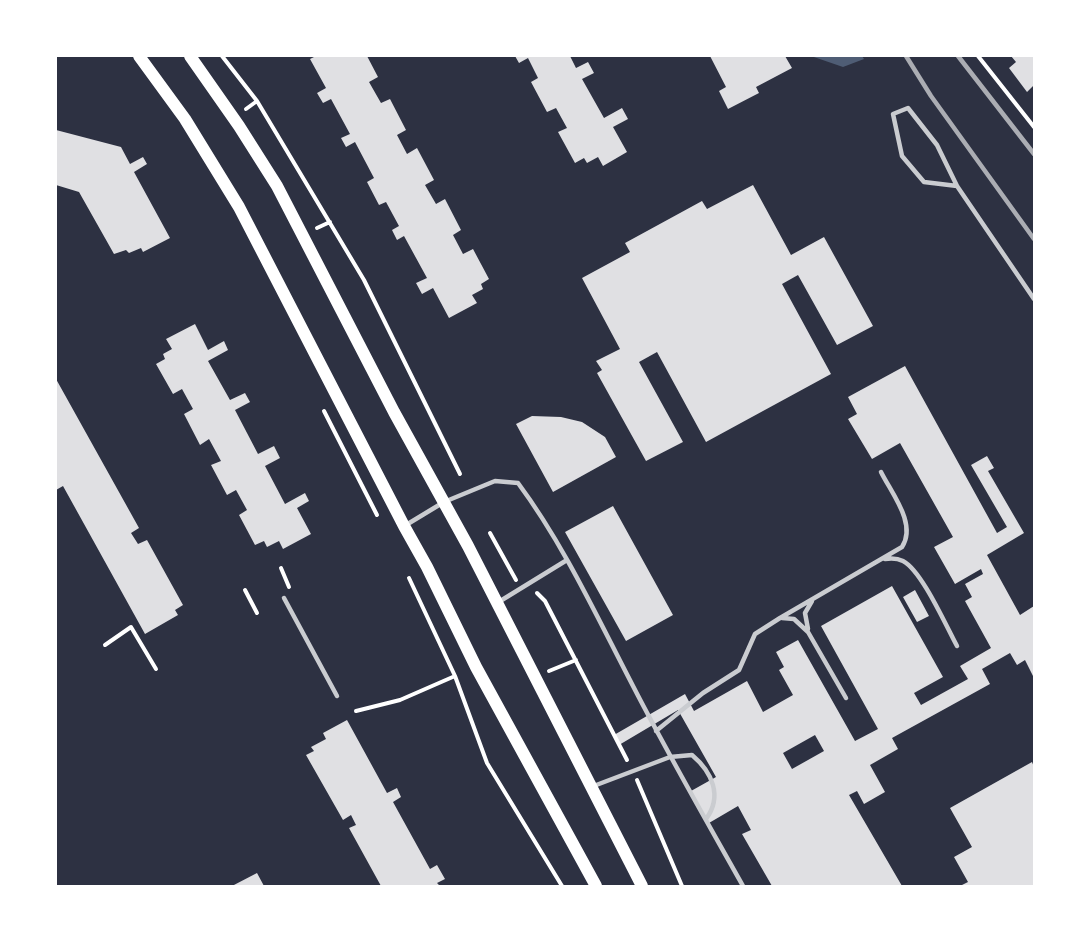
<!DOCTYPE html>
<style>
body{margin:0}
#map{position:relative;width:1090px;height:942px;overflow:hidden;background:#2d3142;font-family:Quicksand,sans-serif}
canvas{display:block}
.frame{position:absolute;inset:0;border:57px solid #fff;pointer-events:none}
</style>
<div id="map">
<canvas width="1090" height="942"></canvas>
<div class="frame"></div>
</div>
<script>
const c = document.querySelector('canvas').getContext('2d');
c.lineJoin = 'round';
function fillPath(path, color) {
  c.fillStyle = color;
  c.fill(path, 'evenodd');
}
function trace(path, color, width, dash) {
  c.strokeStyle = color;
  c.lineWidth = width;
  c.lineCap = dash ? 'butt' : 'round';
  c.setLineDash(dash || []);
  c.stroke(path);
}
fillPath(new Path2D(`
 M811,56H862L864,59L843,67Z`), '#4f5d75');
fillPath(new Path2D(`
 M316,56H367L378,77L369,82L381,103L390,99L406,130L397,135L407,154L417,148L434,180L425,185L436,204L445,199L461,230L453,235L463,254L473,249L489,279L481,284L483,289L472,295L477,303L449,318L433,288L422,294L416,283L427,278L404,236L397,240L392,230L399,226L386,202L379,205L367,182L374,178L355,142L346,147L341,138L350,134L331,99L323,103L317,93L326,88L310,59Z
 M515,56H570L576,68L588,62L594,73L582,79L604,118L622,108L628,119L613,127L627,152L603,166L598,157L587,163L584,158L575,163L558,132L567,128L556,108L547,112L531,82L538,78L528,58L519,63Z
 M710,56H785L792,68L756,87L759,93L728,109L719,91L726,87Z
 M1011,56H1034V85L1027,92L1009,68L1016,62Z
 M56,130L121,147L130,164L143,157L147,164L134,172L170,238L143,252L141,248L129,253L126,250L114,254L79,192L56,185Z
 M753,185L791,255L824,237L873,326L837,345L798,275L782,284L831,374L706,442L657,352L639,362L683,442L646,461L597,373L602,370L596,361L620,349L582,278L630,252L625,243L702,201L707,209Z
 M195,324L208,350L224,341L228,350L208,361L230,400L245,393L250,402L235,410L258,454L274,446L280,458L265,466L285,504L305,493L309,501L297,508L311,534L283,549L279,541L267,547L264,541L255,545L239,515L247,510L236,490L227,495L211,465L221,461L209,439L200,445L184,414L193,409L182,389L173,394L156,364L165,359L163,354L172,349L166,339Z
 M905,366L997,533L1007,527L971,465L987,456L994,468L988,471L1024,533L987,555L1020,615L1034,606V678L1025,660L1017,665L1010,653L982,669L990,684L892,738L898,749L870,765L885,792L864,804L857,791L849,795L902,886H772L742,834L751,830L738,806L709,823L691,791L716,777L678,710L619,745L614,735L685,694L694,711L747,681L763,712L793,695L779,670L784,667L776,652L798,640L855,741L878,729L821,626L892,586L943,677L914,693L921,705L968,679L960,666L991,648L965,601L972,597L965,584L983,574L981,569L955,584L934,547L953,537L900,443L872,459L848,419L857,414L848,397ZM815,735L824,751L792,769L783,753Z
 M56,379L139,528L131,533L138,544L147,540L183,605L175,610L178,615L145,634L63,486L56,490V478L57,477L56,474Z
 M532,416L561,417L582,422L605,437L616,457L553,492L516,424Z
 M613,506L673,615L626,641L565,532Z
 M915,590L929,616L917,622L903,597Z
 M347,720L387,793L397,788L401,797L393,802L430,869L437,865L445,879L437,883L440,886H381L349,828L356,825L351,815L343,820L306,755L314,751L311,747L326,739L323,733Z
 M1032,762L1034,767V886H960L968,882L954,857L972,847L950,808Z
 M257,873L264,886H232Z`), '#e0e0e3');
trace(new Path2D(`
 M222,56L257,101L364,280L460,474
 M978,56L1034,127
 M246,109L257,101
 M317,228L330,222
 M324,411L377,515
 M490,533L516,580
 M281,568L289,587
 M409,578L455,676L487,763L562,886
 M245,590L257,613
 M537,593L545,601L627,760
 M105,645L131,627L156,669
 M549,671L576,660
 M356,711L400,700L455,676
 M637,780L682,886`), '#fff', 4);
trace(new Path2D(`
 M957,186L924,182L902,156L893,114L908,108L937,145L957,186L1034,299
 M406,525L444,502L495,481L518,483C564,545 597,617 633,686C668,754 706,820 743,886
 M885,559C891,558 897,558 903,561C922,571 946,626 957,646
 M284,598L337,696
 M497,603L567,560
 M782,618L794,619L808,632L846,698
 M808,629L805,613L812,601
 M656,731L703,693L739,670L755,634L780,618L902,547C917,524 892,494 881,472
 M591,787L670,757L692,755C712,772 723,796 706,819`), '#caccd0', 4.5);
trace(new Path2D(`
 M139,56L185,119L239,207L404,526L427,567L476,667L596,886
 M190,56L239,126L277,186L394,412L468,546L642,886`), '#fff', 12);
trace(new Path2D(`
 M906,56L931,96L1034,239
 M958,56L1034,154`), '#abadb3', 4.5);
</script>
